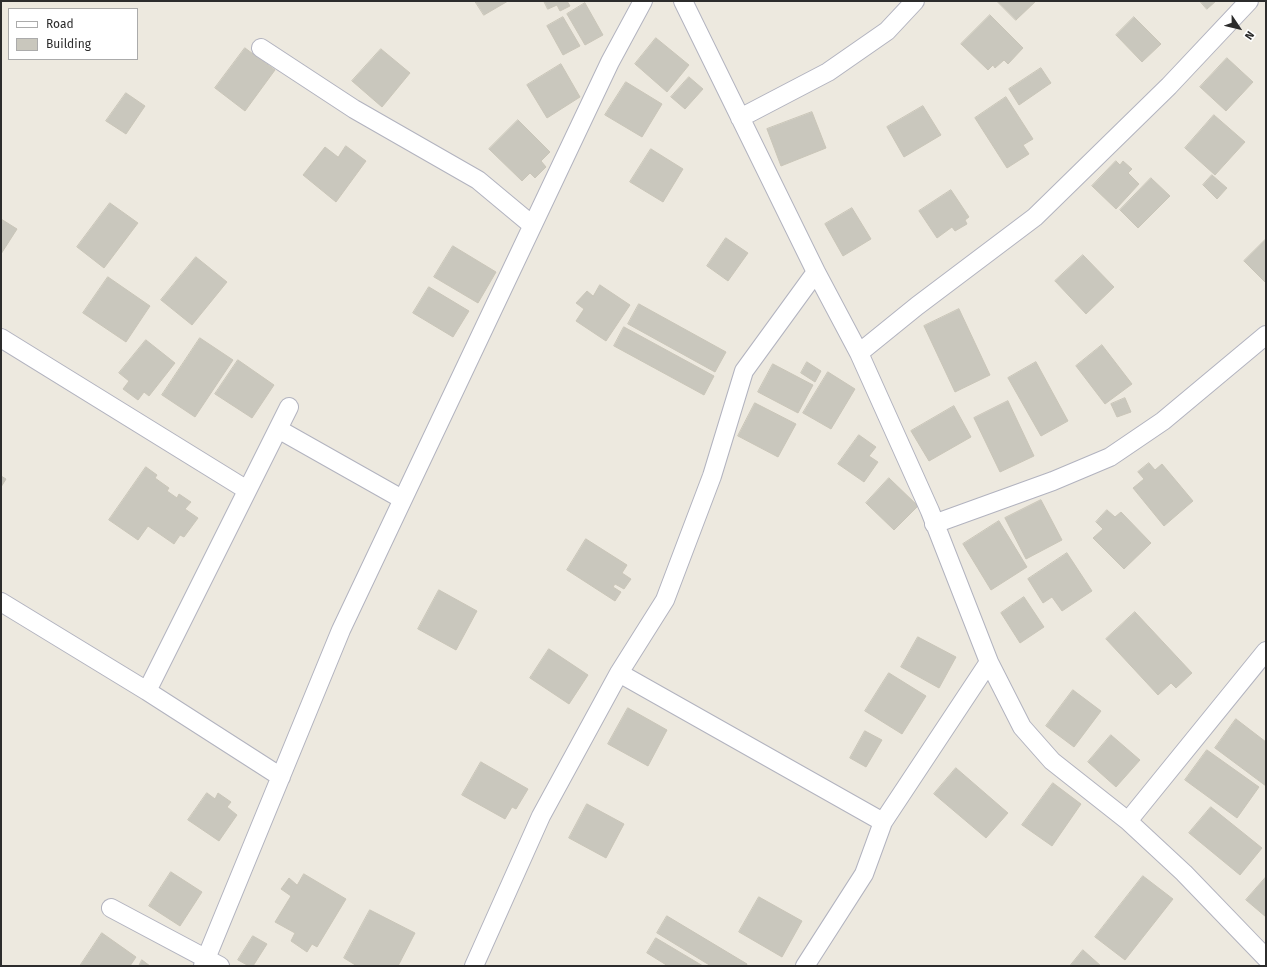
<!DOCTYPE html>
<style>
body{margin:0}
#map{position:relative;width:1267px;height:967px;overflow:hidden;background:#ede9df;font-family:"Fira Sans",sans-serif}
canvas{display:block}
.frame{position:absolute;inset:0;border:2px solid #2c2c2c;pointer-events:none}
.legend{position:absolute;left:8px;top:8px;width:130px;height:52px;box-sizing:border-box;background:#fff;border:1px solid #ababab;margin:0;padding:5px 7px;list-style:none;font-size:12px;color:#2c2c2c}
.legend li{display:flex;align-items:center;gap:8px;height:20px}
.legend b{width:20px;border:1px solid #ababab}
.north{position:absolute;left:1219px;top:8px;width:40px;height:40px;-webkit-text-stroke:3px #fff;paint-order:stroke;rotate:125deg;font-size:11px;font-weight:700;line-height:16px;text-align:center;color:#2c2c2c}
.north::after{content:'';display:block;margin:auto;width:14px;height:18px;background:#2c2c2c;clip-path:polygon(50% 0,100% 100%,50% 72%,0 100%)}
</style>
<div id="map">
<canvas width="1267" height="967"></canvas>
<div class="frame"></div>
<ul class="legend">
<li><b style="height:5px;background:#fff"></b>Road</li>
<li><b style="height:11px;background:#c9c7bd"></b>Building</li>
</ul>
<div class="north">N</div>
</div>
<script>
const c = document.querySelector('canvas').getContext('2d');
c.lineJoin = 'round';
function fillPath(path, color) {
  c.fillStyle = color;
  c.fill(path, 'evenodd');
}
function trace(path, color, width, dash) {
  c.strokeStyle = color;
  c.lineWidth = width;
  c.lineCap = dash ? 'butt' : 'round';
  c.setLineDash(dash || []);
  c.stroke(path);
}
const building = new Path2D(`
 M475,1H508L484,15Z
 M544,1H567L570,6L560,11L557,5L548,9Z
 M997,1H1036L1016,20Z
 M1200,1H1216L1207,9Z
 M585,3L603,35L585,45L567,14Z
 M990,15L1023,48L1008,64L1004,60L995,68L993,65L988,70L961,44Z
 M563,17L580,46L563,55L547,26Z
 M1134,17L1161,44L1142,62L1116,35Z
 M656,38L689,65L667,92L635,64Z
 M245,48L275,70L245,111L215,88Z
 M381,49L410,73L382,107L352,81Z
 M1227,58L1253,82L1226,111L1200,87Z
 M561,64L580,97L547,118L527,85Z
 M1041,68L1051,83L1019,105L1009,89Z
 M689,77L703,89L685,109L671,97Z
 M626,82L662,104L642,137L605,115Z
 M126,93L145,106L126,134L106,121Z
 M1006,97L1033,139L1023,145L1029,154L1007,168L975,118Z
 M923,106L941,135L904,157L887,127Z
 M812,112L826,148L781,166L767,129Z
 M1214,115L1245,142L1215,175L1185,148Z
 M518,120L550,152L541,161L546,167L535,178L530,173L522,181L489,149Z
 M346,146L366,161L336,202L303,175L325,147L338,157Z
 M651,149L683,169L663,202L630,182Z
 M1116,161L1120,165L1123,161L1132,169L1128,173L1139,184L1116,209L1092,186Z
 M1212,175L1227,188L1217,199L1203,185Z
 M1151,178L1170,196L1138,228L1120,210Z
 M951,190L969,217L965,220L967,224L955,231L952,227L937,238L919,211Z
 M110,203L138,223L104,268L77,247Z
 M852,208L871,239L843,256L825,224Z
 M1,219L17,229L1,254Z
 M726,238L748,253L728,281L707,266Z
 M1266,239V283L1244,261Z
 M453,246L496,272L478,303L434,277Z
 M1083,255L1114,287L1086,314L1055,281Z
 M196,257L227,282L192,325L161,300Z
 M108,277L150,306L126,342L83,313Z
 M600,285L630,305L606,341L576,321L584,309L576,303L587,291L593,296Z
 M429,287L469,311L453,337L413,313Z
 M639,304L726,352L715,372L628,324Z
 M959,309L990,375L955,392L924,326Z
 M624,327L714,376L704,395L614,346Z
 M200,338L233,360L195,417L162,395Z
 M146,340L175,363L149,396L144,392L138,400L123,389L129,381L119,373Z
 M1102,345L1132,384L1105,404L1076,366Z
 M238,360L274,385L252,418L215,394Z
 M807,362L821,371L815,382L801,373Z
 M1036,362L1068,421L1041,436L1008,378Z
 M773,364L813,385L798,413L758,392Z
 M828,372L855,389L831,429L803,413Z
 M1125,398L1131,412L1117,417L1111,404Z
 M1008,401L1034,456L1000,472L974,418Z
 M755,403L796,424L778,457L738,436Z
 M954,406L971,437L929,461L911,431Z
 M859,435L876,447L869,456L878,462L864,482L838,464Z
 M1149,463L1155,470L1162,464L1193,501L1164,526L1133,488L1144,479L1138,472Z
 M146,467L157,475L155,478L169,488L167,491L177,498L179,494L191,502L185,509L198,518L184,537L180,535L174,544L148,526L138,540L109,520Z
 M1,476L6,479L1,487Z
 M889,478L918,506L894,530L866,503Z
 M1041,500L1062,540L1026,559L1005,518Z
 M1107,510L1115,517L1121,512L1151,543L1124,569L1093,538L1103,529L1096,522Z
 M999,521L1027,567L991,590L963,544Z
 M586,539L627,565L622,573L631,579L624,589L615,584L613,587L621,592L615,601L567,570Z
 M1067,553L1092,591L1062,611L1052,597L1043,603L1028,579Z
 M439,590L477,611L456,650L418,629Z
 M1024,597L1044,627L1020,643L1001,613Z
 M1135,612L1192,673L1176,688L1171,683L1158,695L1106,639Z
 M918,637L956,657L939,688L901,667Z
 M549,649L588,675L569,704L530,678Z
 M889,673L926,696L902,734L865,711Z
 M1073,690L1101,711L1074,747L1046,726Z
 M628,708L667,730L648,766L608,744Z
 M1236,719L1266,742V786L1215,748Z
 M865,731L882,740L866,767L850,758Z
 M1111,735L1140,760L1116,787L1088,762Z
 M1207,750L1259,787L1237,818L1185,780Z
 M481,762L528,789L516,809L512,807L505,819L462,795Z
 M956,768L1008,813L986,838L934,794Z
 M1053,783L1081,804L1052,846L1022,825Z
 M207,793L215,799L218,793L231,802L227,807L237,815L219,841L188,820Z
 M587,804L624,824L606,858L569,838Z
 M1211,807L1262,848L1240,875L1189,833Z
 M171,872L202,892L180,926L149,906Z
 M304,874L346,899L317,947L312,944L307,952L291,941L295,933L275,922L291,896L281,889L289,878L297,885Z
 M1143,876L1173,899L1125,960L1095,937Z
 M1266,877V917L1246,900Z
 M759,897L802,921L782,957L739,932Z
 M370,910L415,933L398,966H357L344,958Z
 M667,916L747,964L746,966H711L657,933Z
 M102,933L136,957L130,966H80Z
 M253,936L267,944L253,966H249L238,960Z
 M656,938L703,966H668L647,953Z
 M1083,950L1101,966H1070Z
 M142,960L150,966H139Z`);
fillPath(building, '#c9c7bd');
trace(building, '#c9c5b8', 1);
const minor = new Path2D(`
 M683,1L816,272L859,353L930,511L989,662L1022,727L1052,761L1128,821L1184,873L1266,958
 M261,48L354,109L478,180L532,225
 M740,118L828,72L887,31L915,1
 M1,338L247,490
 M859,353L917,306L1035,217L1169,86L1249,1
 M278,429L402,499
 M934,524L1053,481L1110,457L1163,421L1266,335
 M1,602L147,691L281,777
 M619,673L883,822
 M147,691L289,407
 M1128,821L1266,651
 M111,908L220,966
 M203,966L341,630L610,62L643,1
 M474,966L541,816L619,673L665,600L712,476L744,371L816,272
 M805,966L864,874L883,822L989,662`);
trace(minor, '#b2b3bf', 20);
trace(minor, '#fff', 18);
</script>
